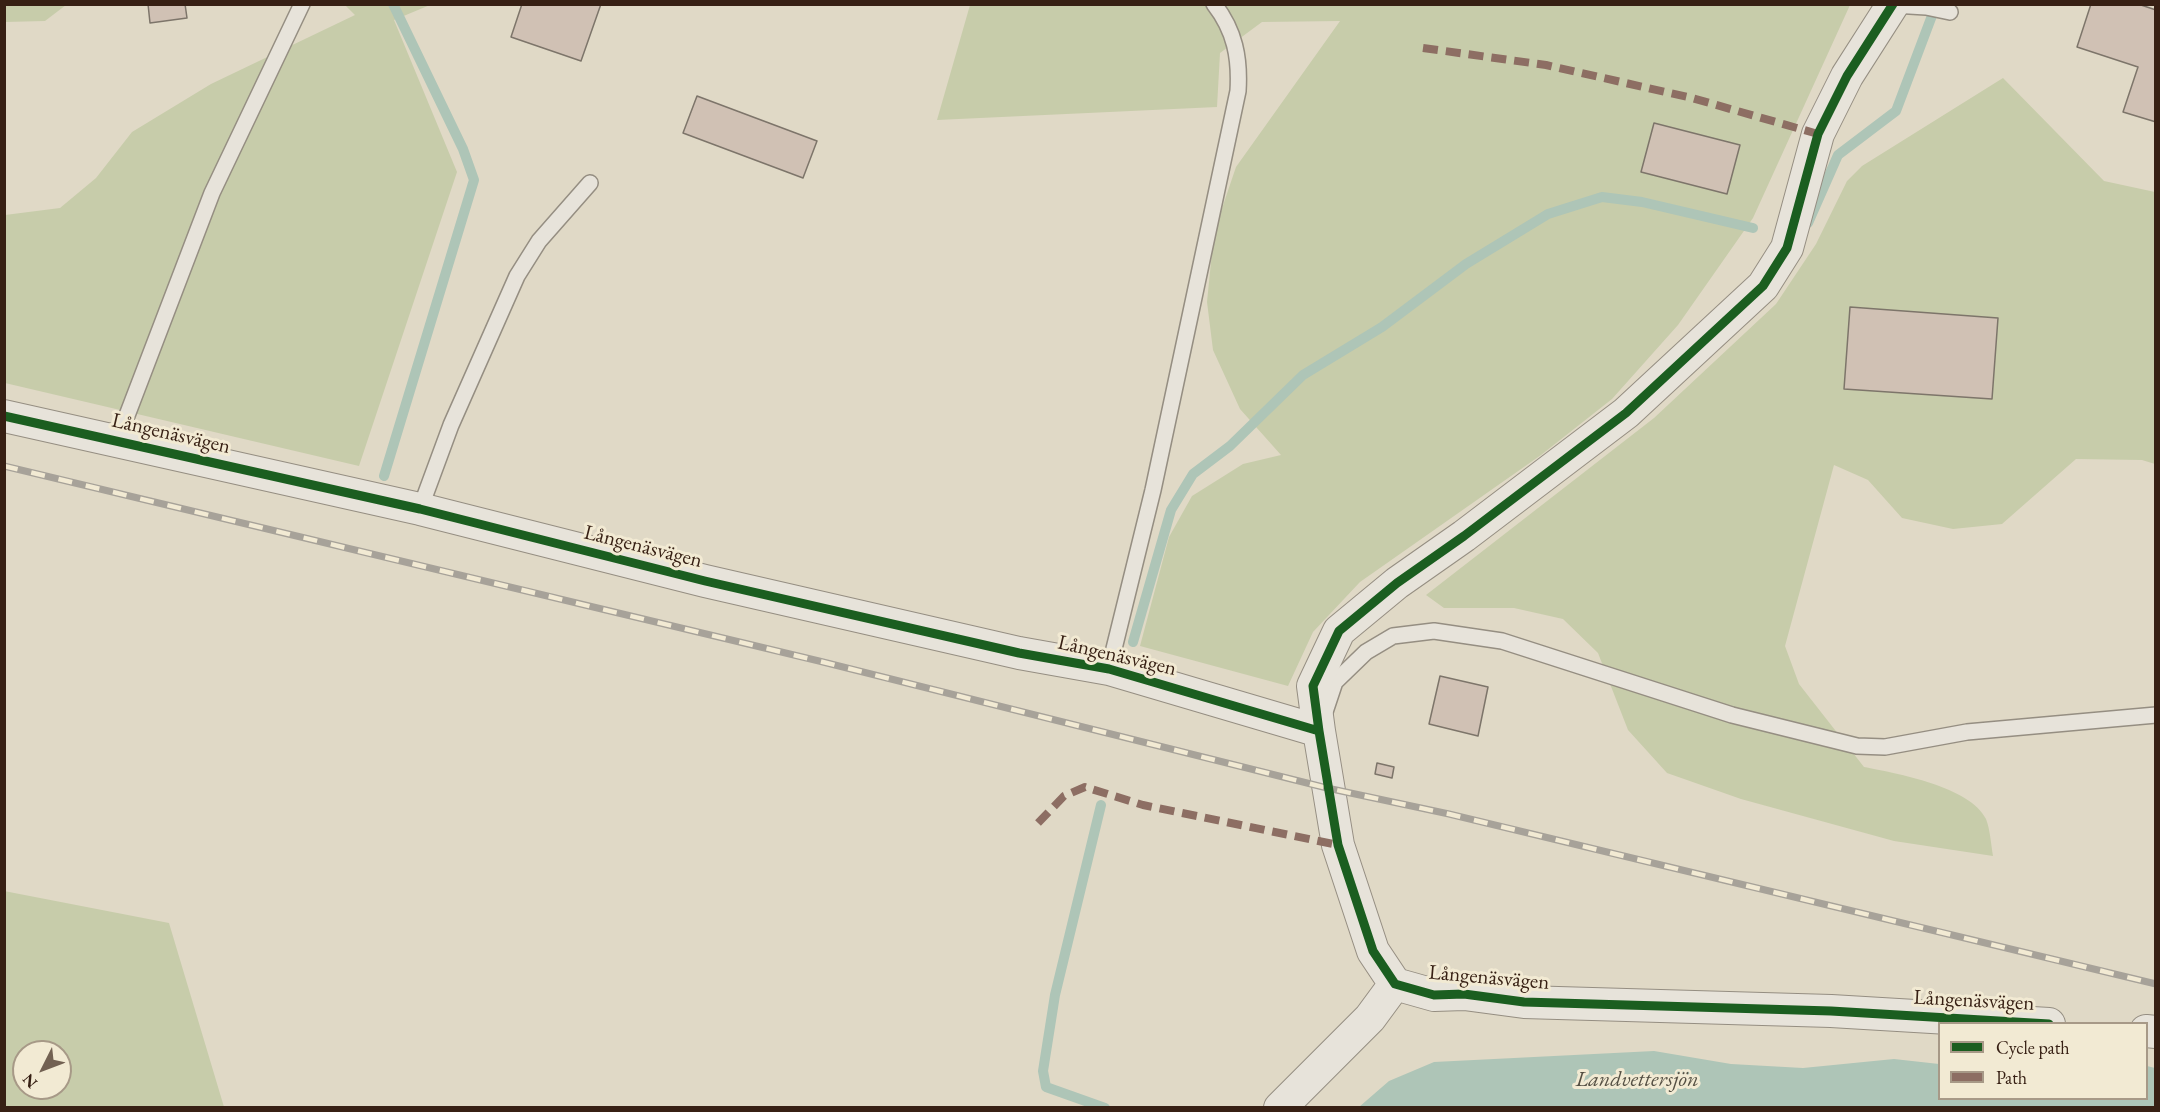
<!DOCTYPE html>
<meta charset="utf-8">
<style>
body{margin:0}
#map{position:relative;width:2160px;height:1112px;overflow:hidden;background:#e0d9c6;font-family:"EB Garamond",serif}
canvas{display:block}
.frame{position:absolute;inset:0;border:6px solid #372014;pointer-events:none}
.legend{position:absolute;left:1938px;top:1022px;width:210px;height:78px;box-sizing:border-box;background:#f2ead3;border:2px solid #a79987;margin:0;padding:8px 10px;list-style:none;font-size:18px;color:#372014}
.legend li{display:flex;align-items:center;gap:12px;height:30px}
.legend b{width:30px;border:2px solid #a79987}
.north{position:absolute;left:12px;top:1040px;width:60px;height:60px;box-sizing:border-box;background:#f2ead3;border:2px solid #a79987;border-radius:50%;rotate:228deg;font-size:16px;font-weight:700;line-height:24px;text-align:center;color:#372014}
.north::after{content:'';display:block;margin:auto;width:21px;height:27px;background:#726152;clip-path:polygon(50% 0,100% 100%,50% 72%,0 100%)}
</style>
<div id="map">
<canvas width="2160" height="1112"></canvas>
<div class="frame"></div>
<ul class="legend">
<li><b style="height:8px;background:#1b5e20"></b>Cycle path</li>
<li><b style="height:8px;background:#8d6e63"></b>Path</li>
</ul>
<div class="north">N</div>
</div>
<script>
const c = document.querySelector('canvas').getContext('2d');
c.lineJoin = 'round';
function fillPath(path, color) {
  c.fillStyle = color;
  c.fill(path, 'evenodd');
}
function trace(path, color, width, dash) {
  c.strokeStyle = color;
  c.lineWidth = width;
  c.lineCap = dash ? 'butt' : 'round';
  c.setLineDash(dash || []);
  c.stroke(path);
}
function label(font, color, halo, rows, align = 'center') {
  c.font = font + ' "EB Garamond",serif';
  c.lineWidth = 6;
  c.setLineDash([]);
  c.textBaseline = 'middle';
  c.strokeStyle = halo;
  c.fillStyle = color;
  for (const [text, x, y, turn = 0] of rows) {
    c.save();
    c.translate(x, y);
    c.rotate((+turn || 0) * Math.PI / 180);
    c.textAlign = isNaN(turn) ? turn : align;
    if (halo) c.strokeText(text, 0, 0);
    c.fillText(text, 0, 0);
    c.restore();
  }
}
fillPath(new Path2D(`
 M4,5L5,4L66,5L45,21L5,22Z
 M345,5H430L394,20L457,172L359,466L5,383V215L60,208L96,178L132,132L211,84L355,15Z
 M970,5H1850L1753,218L1678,325L1612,399L1541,455L1360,582L1313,632L1288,686L1140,646L1169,537L1192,496L1243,464L1281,455L1240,409L1213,350L1207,302L1214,232L1236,167L1340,21L1262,22L1220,53L1217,107L937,120Z
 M2003,78L2104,181L2155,192V464L2142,460L2076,459L2002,524L1953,529L1902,518L1868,480L1834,465L1785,646L1799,684L1864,767C1896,773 1971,787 1986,819C1990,829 1991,844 1993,856L1894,841L1741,799L1667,773L1628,730L1598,653L1563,619L1514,608H1444L1426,595L1654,418L1776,304L1816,244L1847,181L1862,166Z
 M4,891L169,923L224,1107H5ZM24,1052H60V1088H24Z`), '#c7ccaa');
fillPath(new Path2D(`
 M1654,1051L1731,1064L1803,1068L1894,1059L1939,1064L1940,1098H2146L2147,1066L2155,1068V1107H1359L1389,1081L1434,1062Z`), '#aec5b7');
trace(new Path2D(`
 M1808,223L1838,155L1896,111L1936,5
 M384,476L474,180L463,149L393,4
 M1133,642L1171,510L1193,474L1230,446L1303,375L1382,327L1466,264L1548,214L1602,197L1642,202L1753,228
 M1101,805L1055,995L1043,1071L1046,1087L1105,1108`), '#aec5b7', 10);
const building = new Path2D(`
 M148,4H185L187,18L150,23Z
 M522,4H601L581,61L511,37Z
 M2091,4H2138L2156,10V122L2123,112L2138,67L2077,47Z
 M697,96L817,141L803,178L683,133Z
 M1654,123L1740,145L1727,194L1641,172Z
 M1850,307L1998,318L1992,399L1844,389Z
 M1440,676L1488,687L1478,736L1429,724Z
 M1377,763L1394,767L1392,778L1375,774Z`);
fillPath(building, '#d0c1b4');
trace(building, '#7d756a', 1.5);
const service = new Path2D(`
 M1893,5L1926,7L1950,12
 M118,439L212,193L302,4
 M420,509L451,425L517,276L539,241L590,183
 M1109,669L1153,490L1238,91C1240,58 1235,31 1214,4
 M1324,715L1335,682L1366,652L1393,636L1434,631L1502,641L1732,715L1857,746L1885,747L1967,732L2156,715`);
const minor = new Path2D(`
 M4,416L420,509L705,581L1019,653L1109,669L1319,731L1338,845L1373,951L1395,984L1434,995L1464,994L1524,1002L1831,1011L2049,1024
 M1319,731L1313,686L1339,631L1397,583L1464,536L1626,413L1763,286L1787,248L1818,134L1847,76L1893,4
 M2146,1031L2156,1032
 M1280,1108L1370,1018L1395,984`);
trace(service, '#958e82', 18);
trace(minor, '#958e82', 34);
trace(service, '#e7e3da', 15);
trace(minor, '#e7e3da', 32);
const rail = new Path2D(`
 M4,466L819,661L1327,788L1449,814L2156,984`);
trace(rail, '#a7a299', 7);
trace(rail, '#f2ead3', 4.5, [14]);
trace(new Path2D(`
 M1423,48L1546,65L1692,98L1818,134
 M1038,823L1064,796L1085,787L1143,805L1338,845`), '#8d6e63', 8, [15, 8]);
trace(new Path2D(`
 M4,416L420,509L705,581L1019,653L1109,669L1319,731L1338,845L1373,951L1395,984L1434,995L1464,994L1524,1002L1831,1011L2049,1024
 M1319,731L1313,686L1339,631L1397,583L1464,536L1626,413L1763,286L1787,248L1818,134L1847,76L1893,4`), '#1b5e20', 9);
label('21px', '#372014', '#f2ead3', [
 ["Långenäsvägen",171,434,13],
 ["Långenäsvägen",643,547,14],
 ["Långenäsvägen",1117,656,13],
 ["Långenäsvägen",1489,978,5],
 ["Långenäsvägen",1974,1001,3]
]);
label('italic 22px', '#544f43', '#f2ead3', [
 ["Landvettersjön",1637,1080]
]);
</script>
